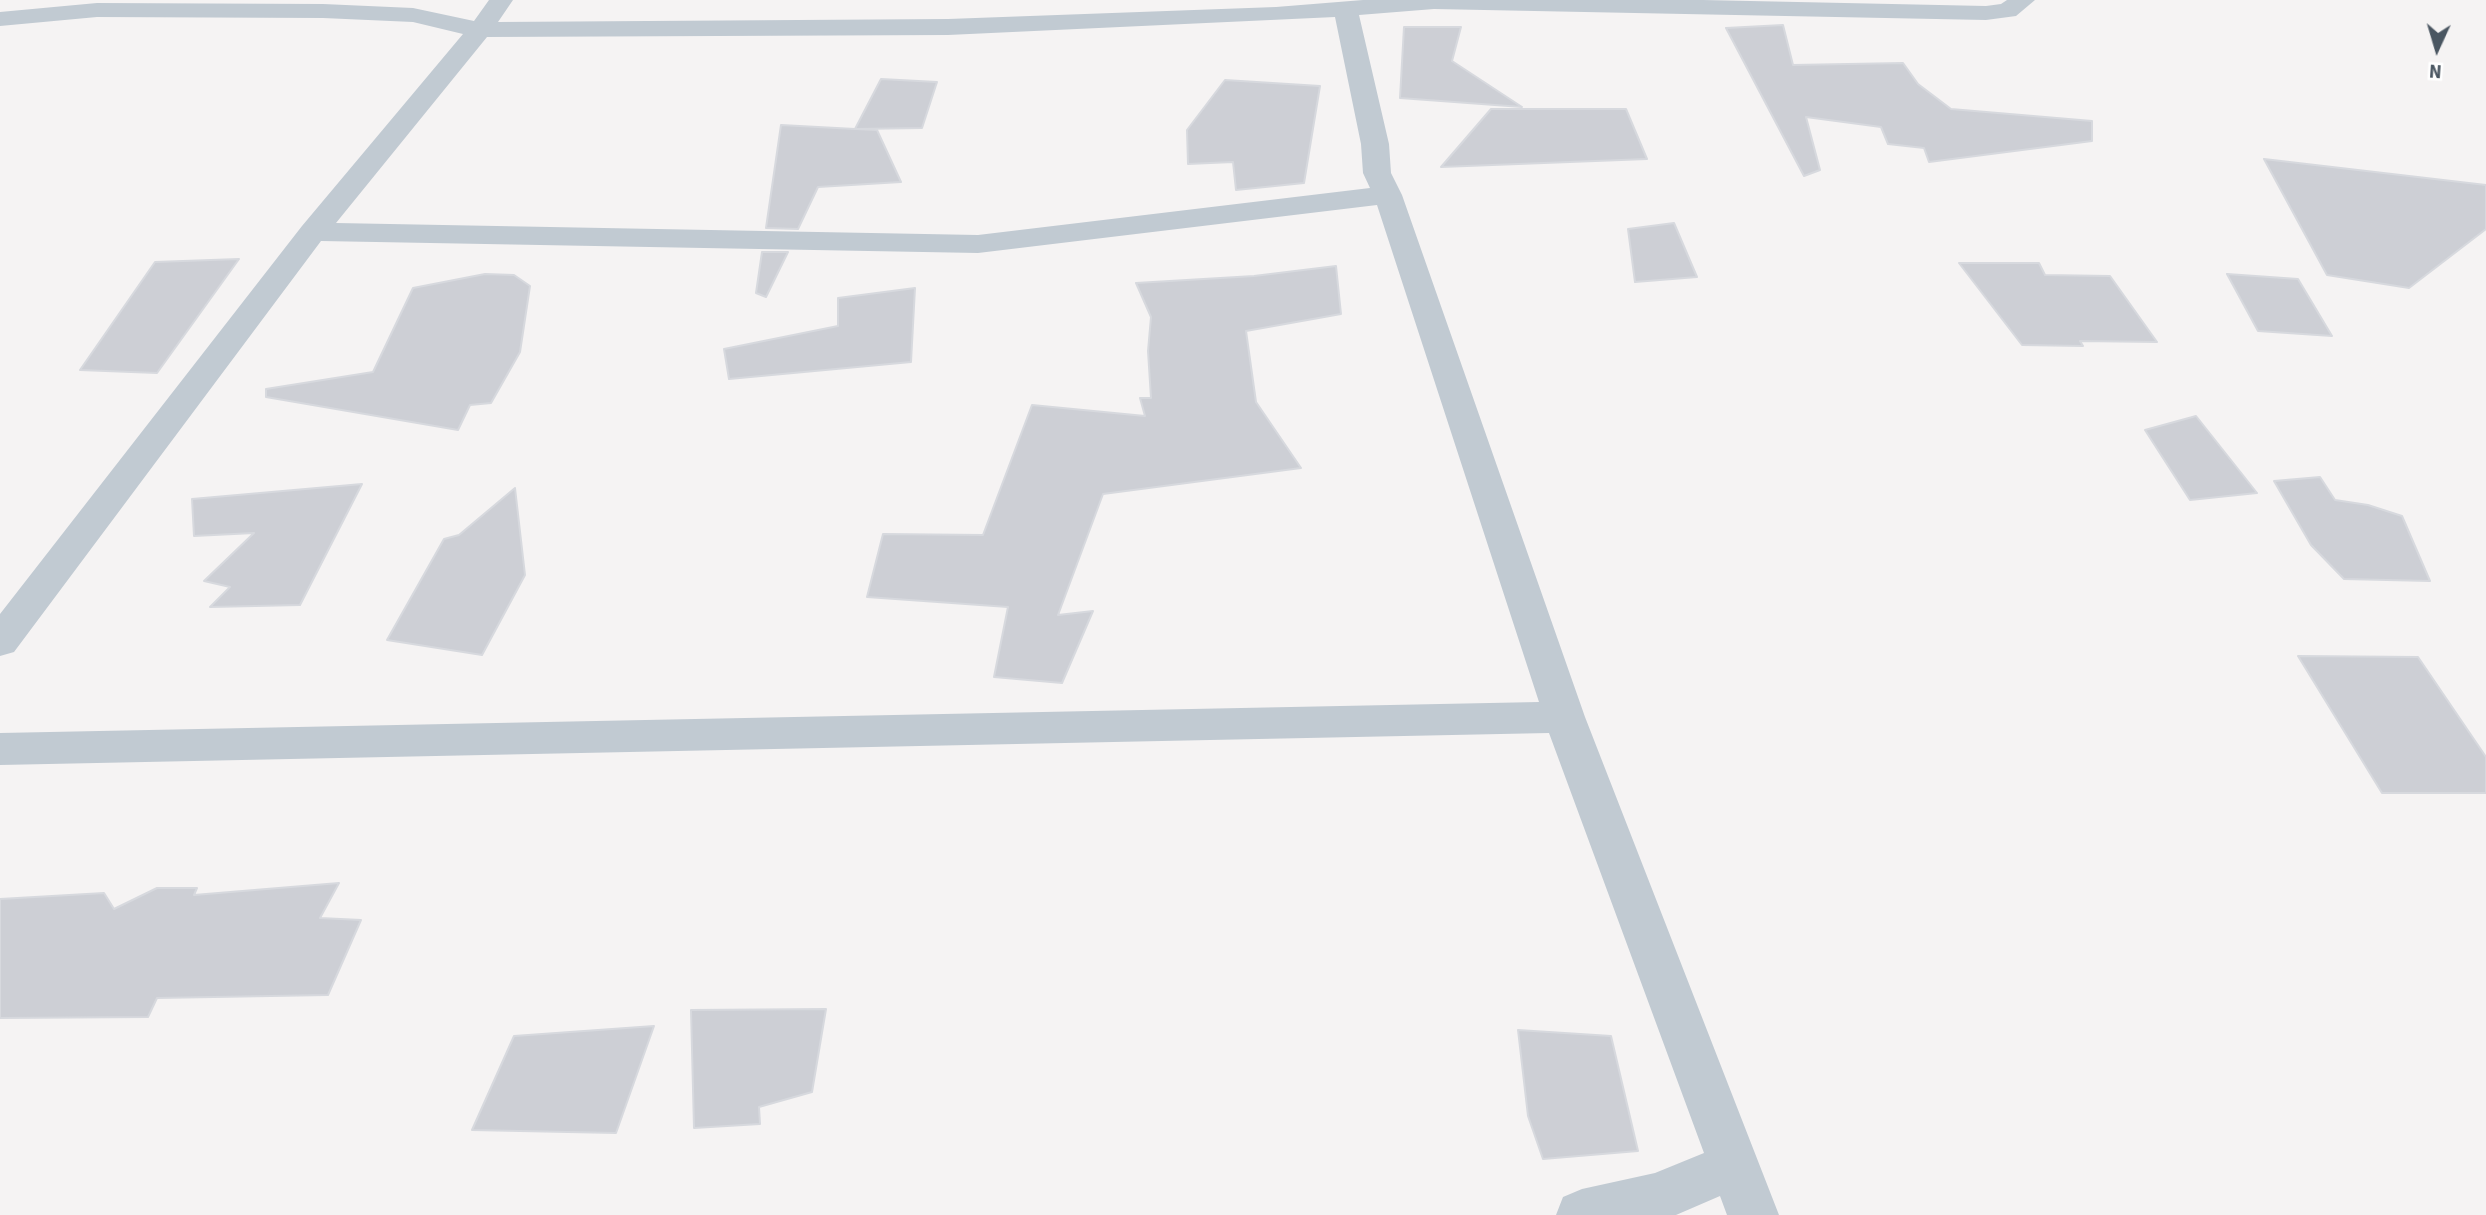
<!DOCTYPE html>
<style>
body{margin:0}
#map{position:relative;width:2486px;height:1215px;overflow:hidden;background:#f5f3f3;font-family:"Source Sans 3",sans-serif}
canvas{display:block}
.north{position:absolute;left:2402px;top:14px;width:70px;height:70px;-webkit-text-stroke:5px #fff;paint-order:stroke;rotate:184deg;font-size:19px;font-weight:700;line-height:28px;text-align:center;color:#4a5661}
.north::after{content:'';display:block;margin:auto;width:24px;height:32px;background:#4a5661;clip-path:polygon(50% 0,100% 100%,50% 72%,0 100%)}
</style>
<div id="map">
<canvas width="2486" height="1215"></canvas>
<div class="north">N</div>
</div>
<script>
const c = document.querySelector('canvas').getContext('2d');
c.lineJoin = 'round';
function fillPath(path, color) {
  c.fillStyle = color;
  c.fill(path, 'evenodd');
}
function trace(path, color, width, dash) {
  c.strokeStyle = color;
  c.lineWidth = width;
  c.lineCap = dash ? 'butt' : 'round';
  c.setLineDash(dash || []);
  c.stroke(path);
}
const building = new Path2D(`
 M1783,25L1793,65L1903,63L1918,84L1951,109L2092,121V141L1929,162L1924,148L1888,144L1881,127L1806,117L1820,170L1804,176L1726,28Z
 M1404,27H1461L1452,61L1522,107L1400,98Z
 M881,79L937,82L922,128L856,129L877,130L901,182L818,187L798,229L766,228L781,125L855,129Z
 M1225,80L1320,86L1304,183L1236,190L1233,162L1188,164L1187,130Z
 M1491,109H1626L1647,159L1441,167Z
 M2264,159L2486,185V229L2409,288L2327,275Z
 M1674,223L1697,277L1635,282L1628,229Z
 M762,252H788L766,297L756,293Z
 M239,259L157,373L80,370L155,262Z
 M1959,263H2039L2045,275L2110,276L2157,342L2080,341L2083,346L2022,345Z
 M1336,266L1341,314L1246,331L1256,402L1301,468L1103,494L1058,615L1093,611L1062,683L994,677L1008,607L867,597L883,534L983,535L1032,405L1145,416L1140,398H1151L1148,351L1151,317L1136,283L1254,276Z
 M485,274L514,275L530,286L520,352L491,403L470,405L458,430L266,397V389L373,372L413,288Z
 M2227,274L2298,279L2332,336L2258,331Z
 M915,288L911,362L729,379L724,349L838,326V298Z
 M2196,416L2257,493L2190,500L2145,430Z
 M2320,477L2335,500L2368,505L2402,516L2430,581L2344,579L2311,545L2274,481Z
 M362,484L300,605L210,607L230,587L204,581L254,533L194,536L192,499Z
 M515,488L525,575L482,655L387,640L444,539L459,535Z
 M2298,656L2418,657L2486,757V793H2382Z
 M339,883L320,918L361,920L328,995L157,998L148,1017L0,1018V899L104,893L114,909L157,888H197L194,895Z
 M826,1009L812,1092L759,1107L760,1124L694,1128L691,1010Z
 M654,1026L616,1133L472,1130L514,1036Z
 M1518,1030L1611,1036L1638,1151L1543,1159L1528,1116Z`);
fillPath(building, '#cdcfd5');
trace(building, '#d7d9de', 2);
fillPath(new Path2D(`
 M489,0H513L498,22L948,19L1276,7L1363,0H1703L1986,6L2001,4L2007,0H2035L2016,16L1986,20L1434,9L1359,15L1389,144L1391,173L1402,195L1585,717L1779,1215H1727L1720,1196L1676,1215H1556L1563,1197L1582,1189L1655,1173L1704,1153L1549,733L0,765V733L1539,702L1377,205L978,253L321,241L14,652L0,656V614L302,226L463,34L413,22L323,18L97,17L0,26V12L97,3L323,4L413,8L474,21ZM1335,17L1361,144L1363,173L1370,188L978,235L336,223L487,37L948,35Z`), '#c1cad2');
</script>
